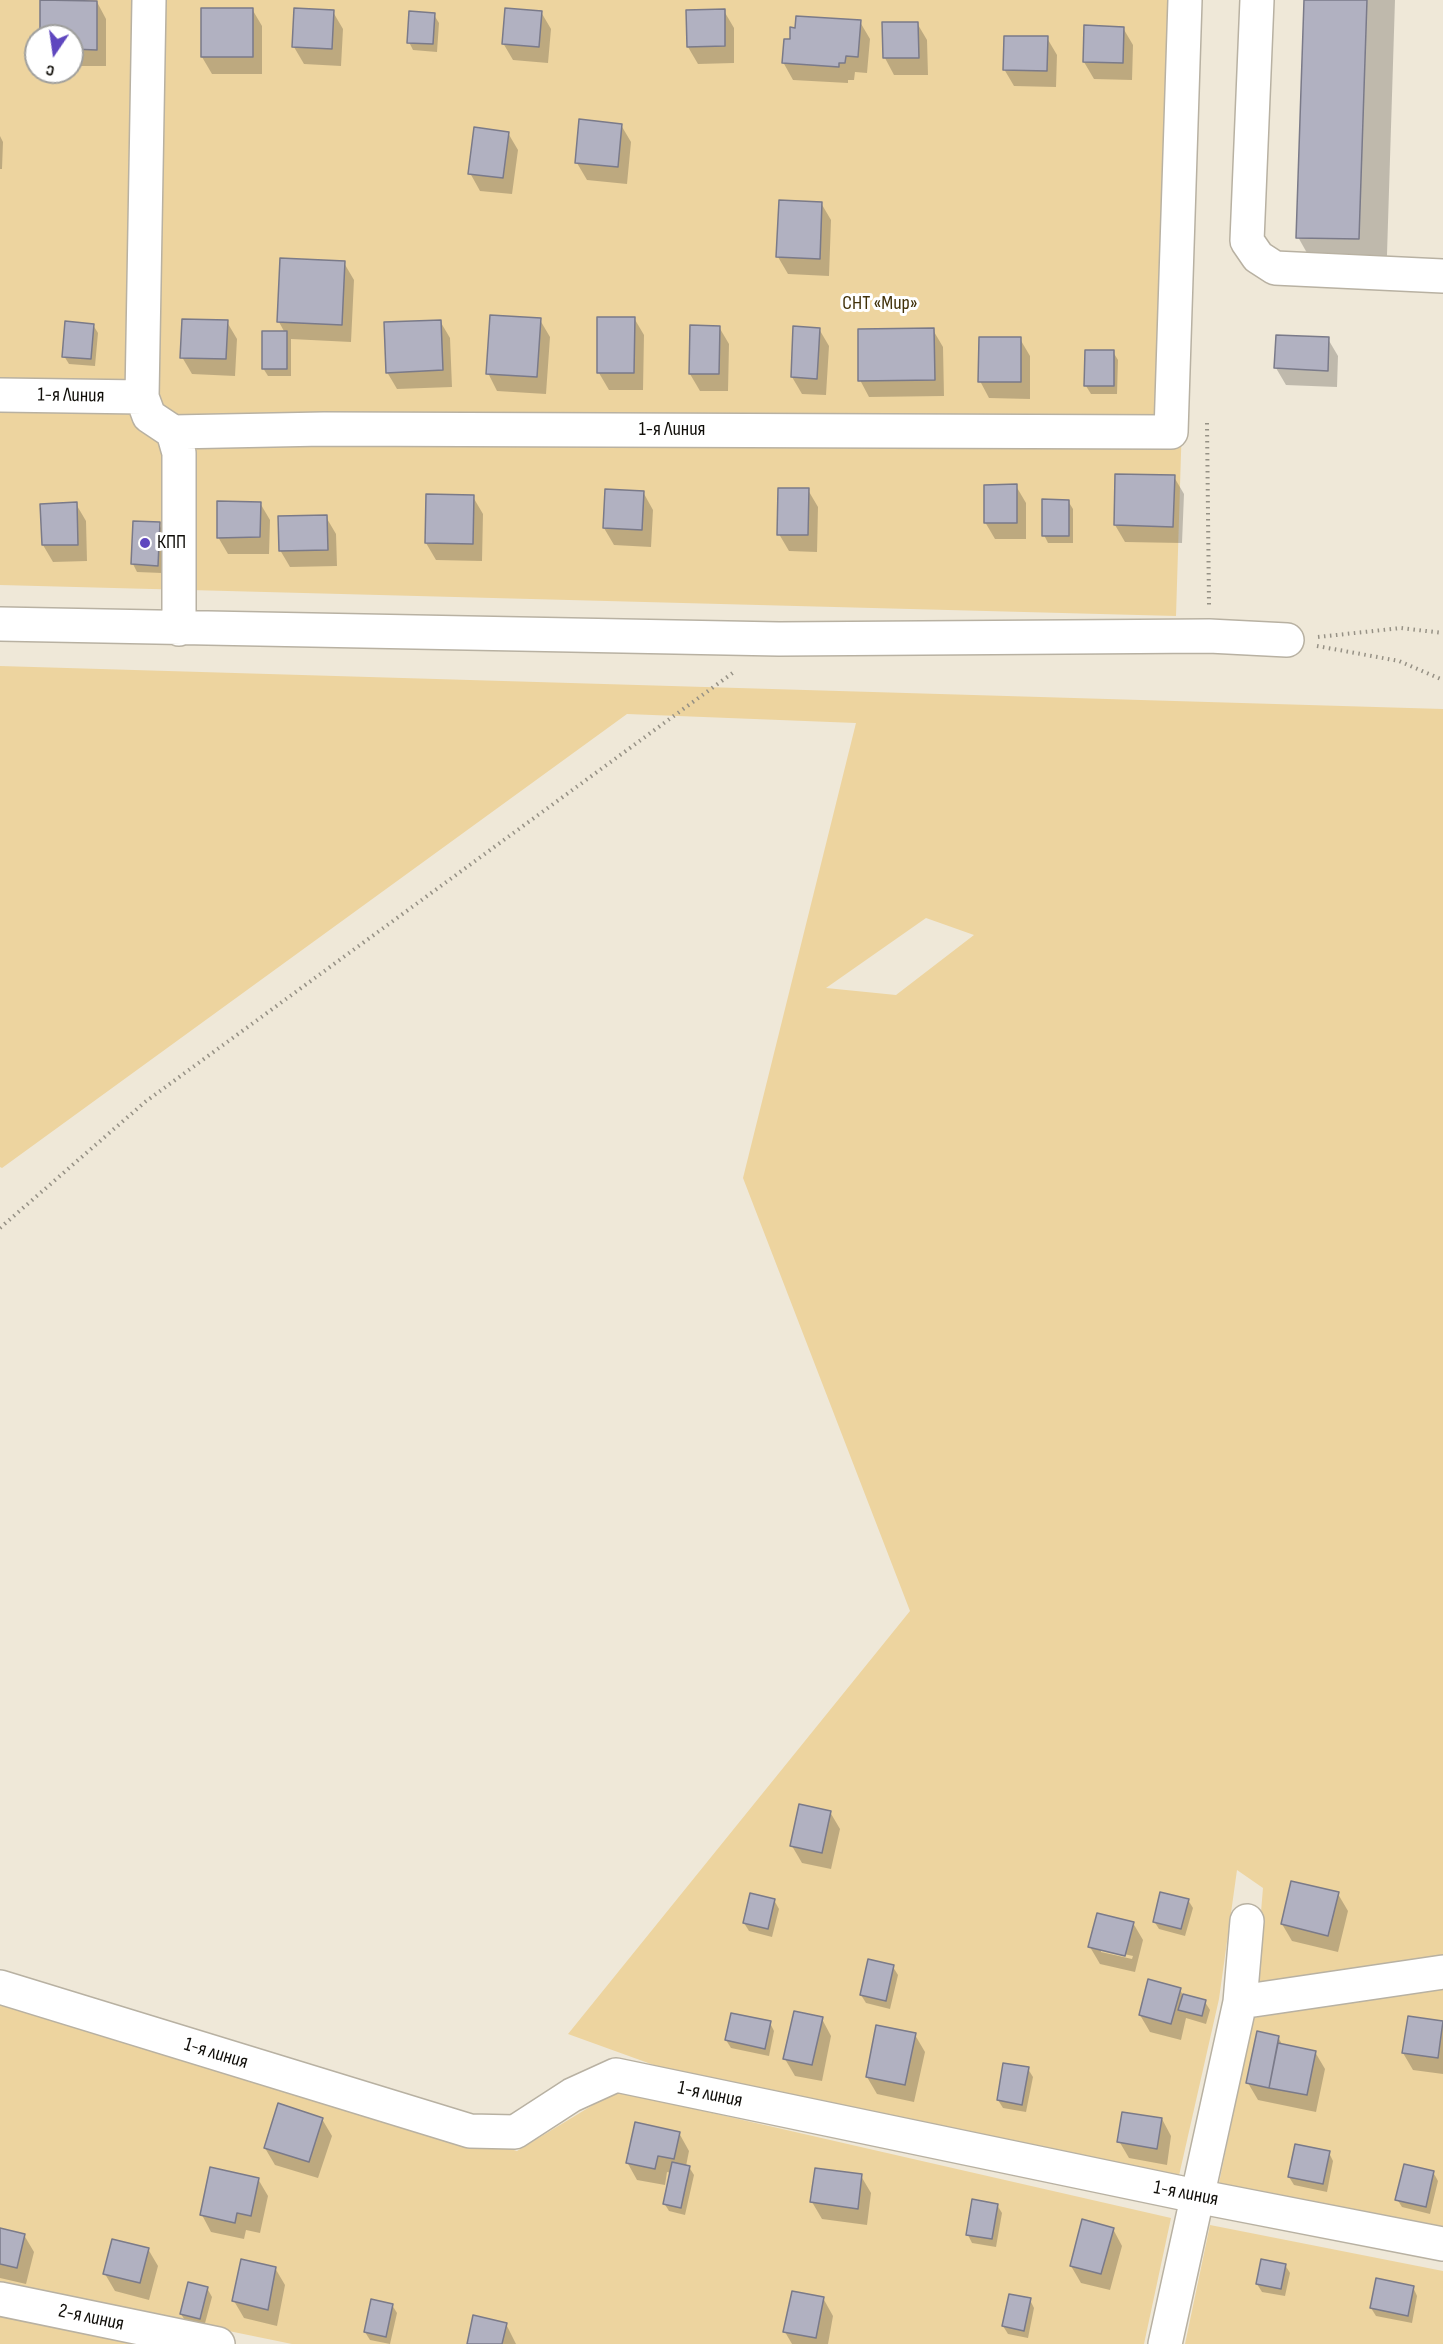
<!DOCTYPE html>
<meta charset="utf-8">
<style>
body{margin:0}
#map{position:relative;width:1443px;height:2344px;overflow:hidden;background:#efe8d8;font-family:"Sofia Sans Condensed",sans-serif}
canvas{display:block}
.north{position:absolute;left:24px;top:24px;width:60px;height:60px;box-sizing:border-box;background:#fff;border:2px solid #9f9f9d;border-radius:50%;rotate:193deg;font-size:16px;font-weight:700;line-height:24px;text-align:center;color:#100e09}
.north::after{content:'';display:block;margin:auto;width:21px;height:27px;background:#5f47bf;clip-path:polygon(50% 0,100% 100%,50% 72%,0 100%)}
</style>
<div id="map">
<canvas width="1443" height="2344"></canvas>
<div class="north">С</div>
</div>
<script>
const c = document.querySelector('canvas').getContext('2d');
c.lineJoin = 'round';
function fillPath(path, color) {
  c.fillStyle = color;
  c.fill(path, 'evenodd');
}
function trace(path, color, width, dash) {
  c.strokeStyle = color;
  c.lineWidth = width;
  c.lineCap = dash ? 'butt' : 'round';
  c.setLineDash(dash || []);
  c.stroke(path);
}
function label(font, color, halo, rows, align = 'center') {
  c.font = font + ' "Sofia Sans Condensed",sans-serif';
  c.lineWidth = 6;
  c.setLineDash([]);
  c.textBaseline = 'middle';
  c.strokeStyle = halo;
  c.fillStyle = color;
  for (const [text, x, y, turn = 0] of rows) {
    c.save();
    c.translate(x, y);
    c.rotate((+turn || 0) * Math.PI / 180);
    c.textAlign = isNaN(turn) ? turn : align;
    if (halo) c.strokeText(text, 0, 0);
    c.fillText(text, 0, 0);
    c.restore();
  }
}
fillPath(new Path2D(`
 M0,0H1195L1176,616L0,585ZM36,36H72V72H36Z
 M0,666L1443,709V1959L1255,1984L1263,1888L1237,1870L1219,1999L1178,2180L662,2068L568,2034L910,1611L743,1178L856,723L627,714L2,1168L0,1167ZM926,918L974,935L896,995L826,988Z
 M1443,1987V2231L1218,2188L1253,2018Z
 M0,1993L517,2151L616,2091L1171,2218L1144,2344H292L0,2284Z
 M1210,2225L1443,2271V2344H1185Z
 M0,2316L134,2344H0Z`), '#edd49f');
fillPath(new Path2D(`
 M1306,0H1395L1386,286L1325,285L1298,237Z
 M97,2L106,19V66H72V36H41Z
 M252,9L262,26V74H212L202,57Z
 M724,11L734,28V63L698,64L688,47Z
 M333,12L343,29L341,66L304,64L294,47Z
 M541,12L551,29L548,63L513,60L503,43Z
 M434,15L439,23L437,52L413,50L409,42Z
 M860,22L870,39L867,73L855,72L854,80H848V83L793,80L783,62L791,41Z
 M917,23L927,40L928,75H894L885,58Z
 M1123,28L1133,45L1132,80L1094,79L1084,62Z
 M1047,38L1057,55L1056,87L1014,86L1004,69Z
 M621,125L631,142L627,184L587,180L577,163Z
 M508,133L518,150L512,194L480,191L470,173Z
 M0,136L3,142L2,169H0Z
 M821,203L831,220L829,276L788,274L778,257Z
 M344,263L354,280L351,342L291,339V376H268L263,368L285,333L279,322Z
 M634,318L644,335L643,390H609L599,373V319Z
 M540,320L550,337L546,394L497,391L488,373Z
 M440,321L450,338L452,387L397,389L387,372Z
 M227,322L237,339L235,376L192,374L182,357Z
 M93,325L98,333L95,366L69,364L64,356Z
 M719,327L729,344L728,391H700L690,374Z
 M819,329L829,346L826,395L802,394L792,377Z
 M933,330L943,347L944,396L869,397L860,380Z
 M1020,339L1030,356V399L989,398L980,381Z
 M1328,339L1338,356L1337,387L1286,385L1276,368Z
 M1113,352L1118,360L1117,394H1091L1086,386Z
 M1174,477L1184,494L1182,543L1125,542L1115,525Z
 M1016,486L1026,503V539H995L985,522Z
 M808,490L818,507L817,552L789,551L779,534Z
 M643,492L653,510L651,547L614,545L604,528Z
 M473,497L483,514L482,561L436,560L426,543Z
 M1068,501L1073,509V543H1048L1044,535Z
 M260,503L270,520L269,554H228L218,537Z
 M76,504L86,521L87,561L53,562L43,545L42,505Z
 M326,517L336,534L337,566L290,567L280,550Z
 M159,524L163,532L162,573L137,572L133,564Z
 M830,1812L840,1829L831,1869L802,1863L792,1846Z
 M1338,1894L1348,1911L1338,1952L1292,1941L1282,1924Z
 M774,1900L779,1909L772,1937L749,1931L744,1923Z
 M1188,1900L1193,1908L1185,1936L1159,1929L1154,1921Z
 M1133,1923L1143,1940L1135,1972L1100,1964L1090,1947ZM1101,1949L1133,1956L1132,1959L1101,1952Z
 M893,1967L898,1975L890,2009L866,2003L861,1995Z
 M1180,1989L1183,1996L1205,2002L1210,2010L1206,2024L1186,2018L1181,2040L1150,2032L1140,2015Z
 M1409,2017L1443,2023V2074L1413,2070L1403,2053Z
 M822,2019L831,2036L822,2081L795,2076L785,2059Z
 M770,2023L774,2031L769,2056L731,2048L726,2040Z
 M915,2035L925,2052L914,2102L877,2094L867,2077Z
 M1278,2037L1283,2046L1315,2052L1325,2069L1316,2112L1258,2100L1248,2083Z
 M1028,2069L1033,2077L1026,2112L1003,2108L998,2100Z
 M322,2119L332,2136L318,2178L275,2165L265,2148Z
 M1162,2119L1171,2136L1167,2165L1129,2158L1119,2141Z
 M679,2133L689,2151L686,2166L689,2167L694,2175L685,2215L669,2211L664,2203L671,2173L667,2172L665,2185L637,2180L627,2162Z
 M1329,2153L1333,2161L1327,2192L1294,2185L1289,2177Z
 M1433,2172L1438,2181L1430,2214L1402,2207L1397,2199Z
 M861,2176L871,2193L867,2225L822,2219L812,2202Z
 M258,2179L268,2196L260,2233L246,2230L244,2239L211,2232L202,2215Z
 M997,2205L1002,2213L996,2247L972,2243L968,2235Z
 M1113,2229L1122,2246L1110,2290L1081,2283L1071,2266Z
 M0,2230L24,2235L34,2252L26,2284L0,2278Z
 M148,2249L158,2266L149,2300L115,2291L105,2274Z
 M1285,2265L1290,2273L1285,2296L1262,2292L1257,2284Z
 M275,2268L285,2285L277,2326L244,2318L234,2301Z
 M1413,2287L1417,2296L1412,2323L1376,2316L1371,2308Z
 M207,2288L212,2297L204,2327L186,2322L181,2314Z
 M823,2298L833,2316L828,2344H792L785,2332Z
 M1030,2300L1034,2308L1028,2338L1008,2334L1003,2326Z
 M392,2305L397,2313L390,2344L370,2340L365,2332Z
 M506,2324L516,2344H468Z`), '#0003');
const building = new Path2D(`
 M40,0L97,1V50L72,49V36H40Z
 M1304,0H1367L1359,239L1296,238Z
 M201,8H253V57H201Z
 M294,8L334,10L332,49L292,47Z
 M505,8L542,11L539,47L502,44Z
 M725,9V46L687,47L686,10Z
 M409,11L435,13L433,44L407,43Z
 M796,16L861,20L858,57L846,56L845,63H839V67L782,63L784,39H790V27L795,28Z
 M882,22H918L919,58H883Z
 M1084,25L1124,27L1123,63L1083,62Z
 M1004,36H1048L1047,71L1003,70Z
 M579,119L622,124L618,167L575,163Z
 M474,127L509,132L503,178L468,174Z
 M779,200L822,202L820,259L776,257Z
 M280,258L345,261L342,325L277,322Z
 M490,315L541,318L537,377L486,374Z
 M597,317H635L634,373H597Z
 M182,319L228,320L226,359L180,358Z
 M441,320L443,370L386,373L384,322Z
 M65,321L94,324L91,359L62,357Z
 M690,325L720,326L719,374H689Z
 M793,326L820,328L817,379L791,377Z
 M934,328L935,380L858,381V329Z
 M262,331H287V369H262Z
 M1276,335L1329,337L1328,371L1274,368Z
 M979,337H1021V382H978Z
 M1085,350H1114V386H1084Z
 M1115,474L1175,475L1173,527L1114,525Z
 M1017,484V523H984V485Z
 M778,488H809L808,535H777Z
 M605,489L644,491L642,530L603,528Z
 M426,494L474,495L473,544L425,543Z
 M1042,499L1069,500V536H1042Z
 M217,501L261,502L260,537L217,538Z
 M77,502L78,545H42L40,504Z
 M327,515L328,550L279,551L278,516Z
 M133,521L160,522L158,566L131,564Z
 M799,1804L831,1811L822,1853L790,1846Z
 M1291,1881L1339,1892L1328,1936L1281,1924Z
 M1160,1892L1189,1899L1181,1929L1153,1922Z
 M750,1893L775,1899L768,1929L743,1923Z
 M1097,1913L1134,1922L1125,1956L1088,1947Z
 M868,1959L894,1965L886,2001L860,1995Z
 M1148,1979L1181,1988L1171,2024L1139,2015Z
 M1183,1994L1206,2000L1202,2016L1178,2010Z
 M794,2011L823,2017L812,2065L783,2059Z
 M731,2013L771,2021L765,2049L725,2040Z
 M1408,2016L1443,2021L1438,2058L1402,2053Z
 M876,2025L916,2033L905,2085L866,2077Z
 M1257,2031L1279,2036L1269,2088L1246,2083Z
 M1278,2043L1316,2051L1307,2095L1269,2088Z
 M1003,2063L1029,2067L1022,2105L997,2100Z
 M278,2103L323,2118L309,2162L264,2148Z
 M1122,2112L1162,2118L1157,2149L1117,2142Z
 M635,2122L680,2132L674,2159L658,2156L655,2169L626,2163Z
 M1295,2144L1330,2151L1323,2184L1288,2177Z
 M672,2162L690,2166L681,2208L663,2204Z
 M1404,2164L1434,2171L1426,2207L1395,2200Z
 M210,2167L259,2178L251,2216L237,2213L235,2223L200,2215Z
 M815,2168L862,2174L858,2209L810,2202Z
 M972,2199L998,2204L992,2239L966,2235Z
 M1082,2219L1114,2228L1101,2274L1070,2266Z
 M0,2228L25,2234L17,2268L0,2264Z
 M112,2239L149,2248L140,2283L103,2274Z
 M241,2259L276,2267L268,2310L232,2301Z
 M1261,2259L1286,2264L1281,2289L1256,2284Z
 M1376,2278L1414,2286L1408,2316L1370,2308Z
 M188,2282L208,2287L200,2319L180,2314Z
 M792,2291L824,2297L816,2338L783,2332Z
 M1009,2294L1031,2298L1024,2331L1002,2326Z
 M371,2299L393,2304L386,2337L364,2332Z
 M473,2315L507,2323L502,2344H467Z`);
fillPath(building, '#b1b1c1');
trace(building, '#7a7a89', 1.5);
const minor = new Path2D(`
 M149,0L142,397L149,416L173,432L179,453V629
 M1257,0L1247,241L1258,257L1275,268L1443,276
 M0,395L142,397
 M173,432L324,429L1171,432L1185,0
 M0,624L779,639L1209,636L1287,640
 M0,1987L470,2131L515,2132L572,2095L616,2075L1196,2196L1443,2244
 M1240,2002L1443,1972
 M0,2299L218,2344
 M1165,2344L1240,2002L1247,1921`);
trace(minor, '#b8b1a2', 36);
trace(new Path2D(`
 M1207,423L1209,605
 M1318,637L1401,628L1443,633
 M1317,646L1399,661L1443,680
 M0,1228L145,1102L734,672`), '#969185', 4, [1.5, 4.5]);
trace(minor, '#fff', 33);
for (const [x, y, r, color] of [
 [145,543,6,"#5f47bf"]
]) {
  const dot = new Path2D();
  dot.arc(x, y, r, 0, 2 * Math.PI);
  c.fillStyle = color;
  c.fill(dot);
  trace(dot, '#fff', 2);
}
label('20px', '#413109', '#fff', [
 ["СНТ «Мир»",880,304]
]);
label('20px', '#100e09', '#fff', [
 ["1-я Линия",71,396,1],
 ["1-я Линия",672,430],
 ["1-я линия",216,2054,17],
 ["1-я линия",710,2095,12],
 ["1-я линия",1186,2194,11],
 ["2-я линия",91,2318,12]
]);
label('20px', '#100e09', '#fff', [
 ["КПП",157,543]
], 'left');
</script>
